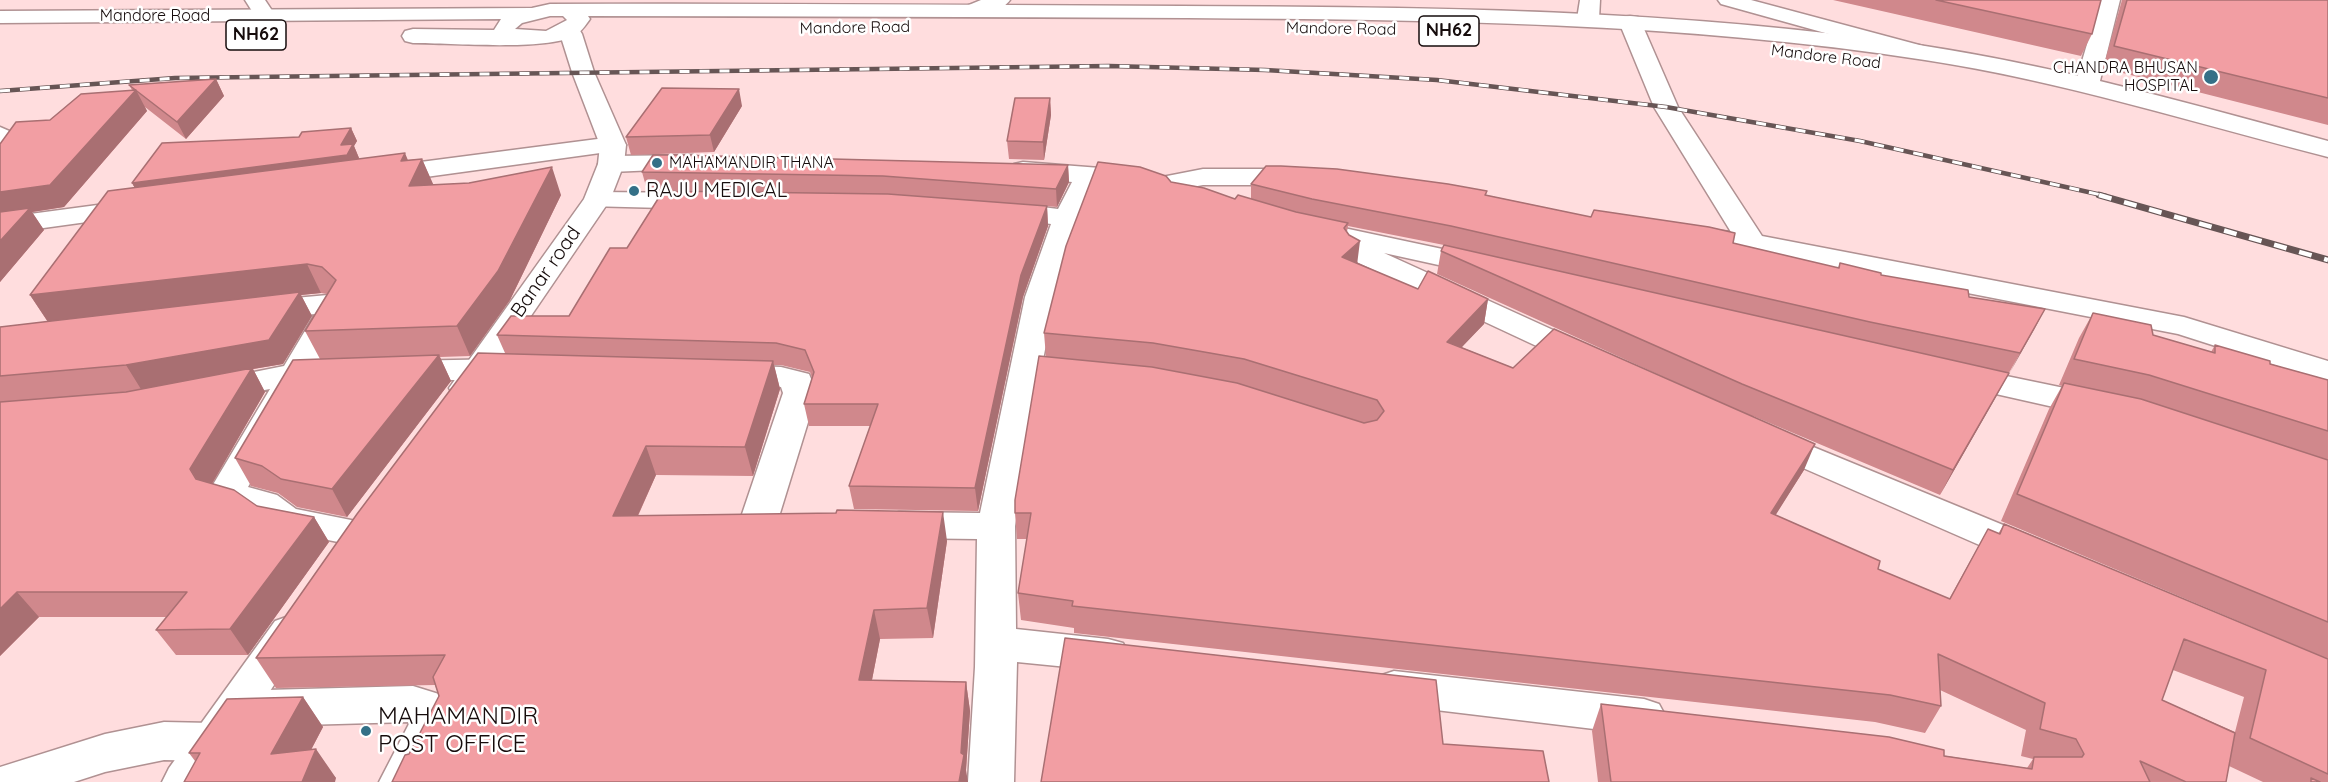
<!DOCTYPE html>
<style>
body{margin:0}
canvas{display:block;background:#ffddde}
</style>
<canvas width="2328" height="782"></canvas>
<script>
const c = document.querySelector('canvas').getContext('2d');
c.lineJoin = 'round';
function trace(path, color, width, dash) {
  c.strokeStyle = color;
  c.lineWidth = width;
  c.lineCap = dash ? 'butt' : 'round';
  c.setLineDash(dash || []);
  c.stroke(path);
}
function fillPath(path, color) {
  c.fillStyle = color;
  c.fill(path, 'evenodd');
}
function label(font, color, halo, rows, align = 'center') {
  c.font = font + ' Quicksand,sans-serif';
  c.lineWidth = 5;
  c.setLineDash([]);
  c.textBaseline = 'middle';
  c.strokeStyle = halo;
  c.fillStyle = color;
  for (const [text, x, y, turn = 0] of rows) {
    c.save();
    c.translate(x, y);
    c.rotate((+turn || 0) * Math.PI / 180);
    c.textAlign = isNaN(turn) ? turn : align;
    if (halo) c.strokeText(text, 0, 0);
    c.fillText(text, 0, 0);
    c.restore();
  }
}
const minor = new Path2D(`
 M1580,0H1600L1599,19L1595,23H1581L1577,19Z
 M2100,0H2120L2099,85L2095,90H2079L2075,85Z
 M1630,16L1638,17L1641,22L1678,107L1762,236L2184,317L2328,361V382L2178,334L1752,251L1679,241L1675,235L1679,229L1689,227L1731,232L1654,107L1619,22L1622,17Z
 M0,127L23,137L27,142L9,169L0,172Z
 M613,137L622,140L626,145L622,150L382,183L373,181L369,175L373,169L382,167Z
 M693,155L702,158L706,163L702,168L611,172L602,169L598,164L602,159L611,156Z
 M1023,162L1139,171L1148,173L1152,179L1148,185L1139,187L1097,184C1070,240 1055,299 1043,360L1091,367L1096,374L1091,381L1080,384L1039,380L1015,526L1016,629L1108,639L1123,643L1129,655L1123,667L1108,671L1017,662L1014,782H968L975,667L977,539L899,538L886,534L880,525L886,516L899,512L980,513L1025,297L1051,224L993,216L989,210L993,204L1003,202L1058,209L1072,182L1014,176L1010,170L1014,164Z
 M1203,169H1303L1312,171L1316,177L1312,183L1303,185H1203L1187,188L1213,195L1216,201L1213,207L1203,209L1171,203L1158,183L1162,177Z
 M597,192L702,193L712,195L715,201L712,207L702,209L587,206L584,200L587,194Z
 M135,200L145,202L149,208L145,214L0,234V218Z
 M1311,221L1494,260L1499,266L1494,272L1484,275L1384,253L1597,350L1602,357L1597,364L1586,367L1575,364L1348,258L1344,252L1349,246L1301,235L1297,229L1301,223Z
 M328,295L339,298L348,310L318,363L332,366L337,373L332,380L306,384L248,487L277,495L296,509L371,524L377,533L371,542L358,546L273,529L251,513L213,502L208,493L270,389L216,399L204,396L200,389L204,382L284,366L315,314L261,319L250,316L246,310L250,304L261,301Z
 M507,359L518,362L523,369L518,376L507,379L400,381L389,378L384,371L389,364L400,361Z
 M733,365L781,367L809,374L817,393L777,523L771,532L758,536L745,532L739,523L783,393L781,387L722,382L717,375L722,368Z
 M1958,366L2098,395L2110,398L2115,406L2110,414L2098,417L1947,383L1942,376L1947,369Z
 M1767,428L2042,541L2048,551L2042,561L2029,565L2016,561L1755,447L1750,439L1755,431Z
 M1394,671L1644,699L1659,704L1666,717L1659,730L1644,735L1394,705L1379,700L1373,688L1379,676Z
 M413,686L442,695L454,724L425,782H379L410,722L266,726L251,721L244,708L251,695L266,690Z
 M164,722L212,723L228,729L234,742L228,755L212,761L164,760L105,772L74,782H0V767L105,734Z`);
const tertiary = new Path2D(`
 M245,0H265L275,15L271,19H257Z
 M981,0H1010C1003,11 976,18 964,15L961,11L964,7Z
 M1718,0H1751L1923,46L1926,51L1923,56L1915,58L1721,4Z
 M571,28L579,29L582,34L594,72L626,145L624,164L610,200L477,395L465,398L453,395L449,388L584,199L598,164L600,145L572,72L560,34L563,29Z
 M289,616L303,621L309,632L210,782H162L169,768L275,621Z`);
const trunk = new Path2D(`
 M550,4C760,3 970,5 1180,6C1429,7 1679,9 1925,46C2062,67 2195,105 2328,141V157C2194,123 2063,81 1925,60C1681,22 1433,20 1187,18C987,17 787,16 588,16L590,19C585,26 581,32 574,36C546,51 449,43 413,43L405,41L402,36L405,31L413,29L494,30L501,19L0,23V11L532,8ZM550,16H563L567,20L546,31L515,29L522,23Z`);
trace(minor, '#b09192', 3);
trace(tertiary, '#b09192', 3);
trace(trunk, '#b09192', 3);
fillPath(minor, '#fff');
fillPath(tertiary, '#fff');
fillPath(trunk, '#fff');
const railFar1 = new Path2D(`
 M0,91L175,78L1109,66L1265,70L1437,80L1666,107L1860,141L2106,196`);
const rail = new Path2D(`
 M2099,195L2328,260`);
trace(railFar1, '#675555', 4.5);
trace(rail, '#675555', 7);
trace(railFar1, '#fff', 3, [10]);
trace(rail, '#fff', 4.5, [13]);
fillPath(new Path2D(`
 M1833,0H2100L2092,34L2081,56Z
 M2122,0H2328V125L2103,68Z
 M216,79L224,96L186,139L145,107L147,111L64,207L32,212L44,230L0,282V144L132,90L129,85Z
 M1050,98L1051,115L1044,160L1009,159L1007,141Z
 M742,106L714,152L631,155L626,137Z
 M351,128L357,141L354,146L359,158V159L408,160L422,159L433,185L561,195L510,300L470,356L440,357L451,381L347,517L297,507L278,493L251,486L235,458L320,359L305,331L327,294L321,293L301,295L312,316L283,364L253,369L265,392L212,484L257,506L314,517L329,542L248,655H176L156,630L166,617H39L0,656V402L132,391L0,402V327L48,322L30,295L135,188L132,183L299,137Z
 M1068,165L1069,182L1057,207L1047,206L1048,226L1023,297L978,511L854,509L849,486L871,426H809L804,404L812,378L810,372L781,365H774L780,389L753,476L656,475L638,516L947,541L933,638L880,639L872,680L966,682L970,711L966,770L409,754L439,696L435,685L276,688L256,658L505,353L497,335L569,316L627,248L860,194L647,190L642,172Z
 M1171,182L1235,199H1251V184L1487,191L1486,195L1591,217L1733,243L1838,268L1840,263L1881,275L1969,297L2045,309L1940,495L1753,416L1804,470L1775,515L1878,569L1949,599L1988,529L1998,534L2004,524L2328,659V782H2263L2229,766L2226,782H1598L1592,731L1601,704L2027,768L2033,759L2021,756L2026,730L1940,690L1941,706L1925,733L1875,722L1074,633V628L1021,620L1018,593L1027,539H1017L1015,513L1046,357L1044,333ZM1348,226L1444,245L1441,251L1437,274L1688,388L1513,368L1461,347L1484,324L1488,299L1418,289L1358,264L1347,232ZM2173,670L2244,697L2235,732L2162,700Z
 M2093,313L2153,335L2211,352L2215,345L2270,364L2328,380V659L2001,521L2049,409L2062,386L2059,385L2079,338Z
 M303,697L323,727L311,750L336,778L195,761L189,753Z`), '#d0888c');
fillPath(new Path2D(`
 M216,79L224,96L186,139L177,122Z
 M739,89L742,106L714,152L710,135Z
 M136,90L147,111L64,207L32,212L44,230L0,282V192Z
 M1050,98L1051,115L1044,160L1043,142Z
 M351,128L357,141L354,146L359,158L353,169L140,197L132,183L341,145Z
 M405,153L414,175L422,159L434,186H409L401,161Z
 M1068,165L1069,182L1057,207L1056,189Z
 M552,167L561,195L510,300L470,356L457,326Z
 M1047,206L1048,226L1023,297L978,511L975,488L1021,275Z
 M1360,241L1357,265L1342,257Z
 M307,264L321,293L301,295L312,316L283,364L253,369L265,392L206,494L126,365L50,325L30,295Z
 M1488,299L1484,324L1443,367L1447,342Z
 M2045,309L2034,330L2009,374L2020,353Z
 M439,355L451,381L347,517L332,489Z
 M773,361L780,389L753,476L745,447Z
 M2009,373L1996,397L1940,495L1953,470Z
 M1815,444L1804,470L1760,540L1771,513Z
 M646,446L656,475L624,546L613,516Z
 M943,512L947,541L933,638L927,608Z
 M314,517L329,542L248,655L230,629Z
 M17,592L39,617L0,656V609Z
 M874,610L880,639L866,710L859,680Z
 M966,682L970,711L966,770L968,782H959Z
 M303,697L323,727L294,782L271,754Z
 M316,749L336,778L335,782H302Z`), '#a96f72');
const building = new Path2D(`
 M1936,0H2101L2092,34Z
 M2127,0H2328V98L2114,46Z
 M216,79L177,122L129,85Z
 M662,88L739,89L710,135L626,137Z
 M136,90L50,185L0,192V144L16,122L50,120L81,94Z
 M1015,98H1050L1043,142L1007,141Z
 M351,128L341,145L353,144L347,155L132,183L162,143L299,137L302,132Z
 M405,153L401,161L422,159L409,186L469,183L552,167L498,271L457,326L305,331L336,280L322,267L307,264L30,295L108,191Z
 M653,155H675L1068,165L1056,189L883,176L642,172Z
 M1098,162L1140,167L1166,176L1171,182L1204,188L1235,199L1238,195L1296,212L1348,223L1344,228L1349,235L1360,241L1342,257L1418,289L1428,271L1488,299L1447,342L1513,368L1554,329L1815,444L1771,513L1880,561L1878,569L1950,599L1988,529L2000,534L2004,524L2328,659V774L2250,738L2266,670L2184,639L2162,700L2235,733L2226,782H2186L2140,761L2150,782H1611L1601,704L1889,737L1944,750V756L2032,769L2034,757H2082L2084,754L2076,739L2040,729L2045,703L1938,654L1941,706L1890,695L1072,606L1073,601L1018,593L1031,513H1015V500L1039,356L1152,367L1237,383L1364,423L1377,420L1384,411L1377,400L1244,359L1153,343L1044,333L1066,246Z
 M1266,166H1281L1337,169L1448,184L1487,191L1485,195L1591,217L1594,210L1709,227L1735,233L1733,243L1839,268L1840,263L1881,273V275L1968,290L1969,297L2045,309L2020,353L1870,322L1451,226L1312,199L1251,184Z
 M663,191L888,194L1047,206L1021,275L975,488L849,486L878,404H804L814,372L805,350L776,343L497,335L511,316H569L610,248H627Z
 M30,208L0,241V212Z
 M1444,245L2009,373L1953,470L1742,384L1441,251Z
 M300,292L269,340L126,365L0,376V327Z
 M2093,313L2151,325L2153,335L2215,353V345L2270,361V364L2328,380V431L2149,375L2074,359Z
 M478,353L773,361L745,447L646,446L613,516L836,513L837,510L943,512L927,608L874,610L859,680L966,682L961,753L964,755L959,782H392L405,755L409,754L439,696L433,677L445,655L256,658L357,514Z
 M439,355L332,489L281,479L262,466L235,458L293,360Z
 M252,368L190,469L196,479L234,490L257,506L314,517L230,629L156,630L187,592H17L0,609V402L126,392Z
 M2064,383L2141,399L2328,460V622L2017,494Z
 M1065,638L1436,680L1443,744L1543,751L1549,782H1041Z
 M303,697L271,754L316,749L302,782H184L200,753H189L227,699Z
 M2311,778L2320,782H2311Z`);
fillPath(building, '#f29ea3');
trace(building, '#a96f72', 1.5);
for (const [x, y, r, color] of [
 [2211,77,8,"#347087"],
 [657,163,6,"#347087"],
 [634,191,6,"#347087"],
 [366,731,6,"#347087"]
]) {
  const dot = new Path2D();
  dot.arc(x, y, r, 0, 2 * Math.PI);
  c.fillStyle = color;
  c.fill(dot);
  trace(dot, '#fff', 2);
}
label('16px', '#160c0c', '#fff', [
 ["Mandore Road",155,16],
 ["Mandore Road",855,28,-1],
 ["Mandore Road",1341,29,1],
 ["Mandore Road",1826,57,7]
]);
label('16px', '#160c0c', '#fff', [
 ["CHANDRA BHUSAN",2198,68],
 ["HOSPITAL",2198,86],
 ["MAHAMANDIR THANA",669,163,"left"]
], 'right');
for (const [x, y, w] of [
 [1449,31,60],
 [256,35,60]
]) {
  const box = new Path2D();
  box.roundRect(x - w / 2, y - 15, w, 30, 4.5);
  c.fillStyle = '#fff';
  c.fill(box);
  trace(box, '#160c0c', 1.5);
}
label('bold 18px', '#160c0c', null, [
 ["NH62",1449,31],
 ["NH62",256,35]
]);
label('20px', '#160c0c', '#fff', [
 ["RAJU MEDICAL",646,191]
], 'left');
label('20px', '#160c0c', '#fff', [
 ["Banar road",546,272,-55]
]);
label('24px', '#160c0c', '#fff', [
 ["MAHAMANDIR",378,717],
 ["POST OFFICE",378,745]
], 'left');
</script>
